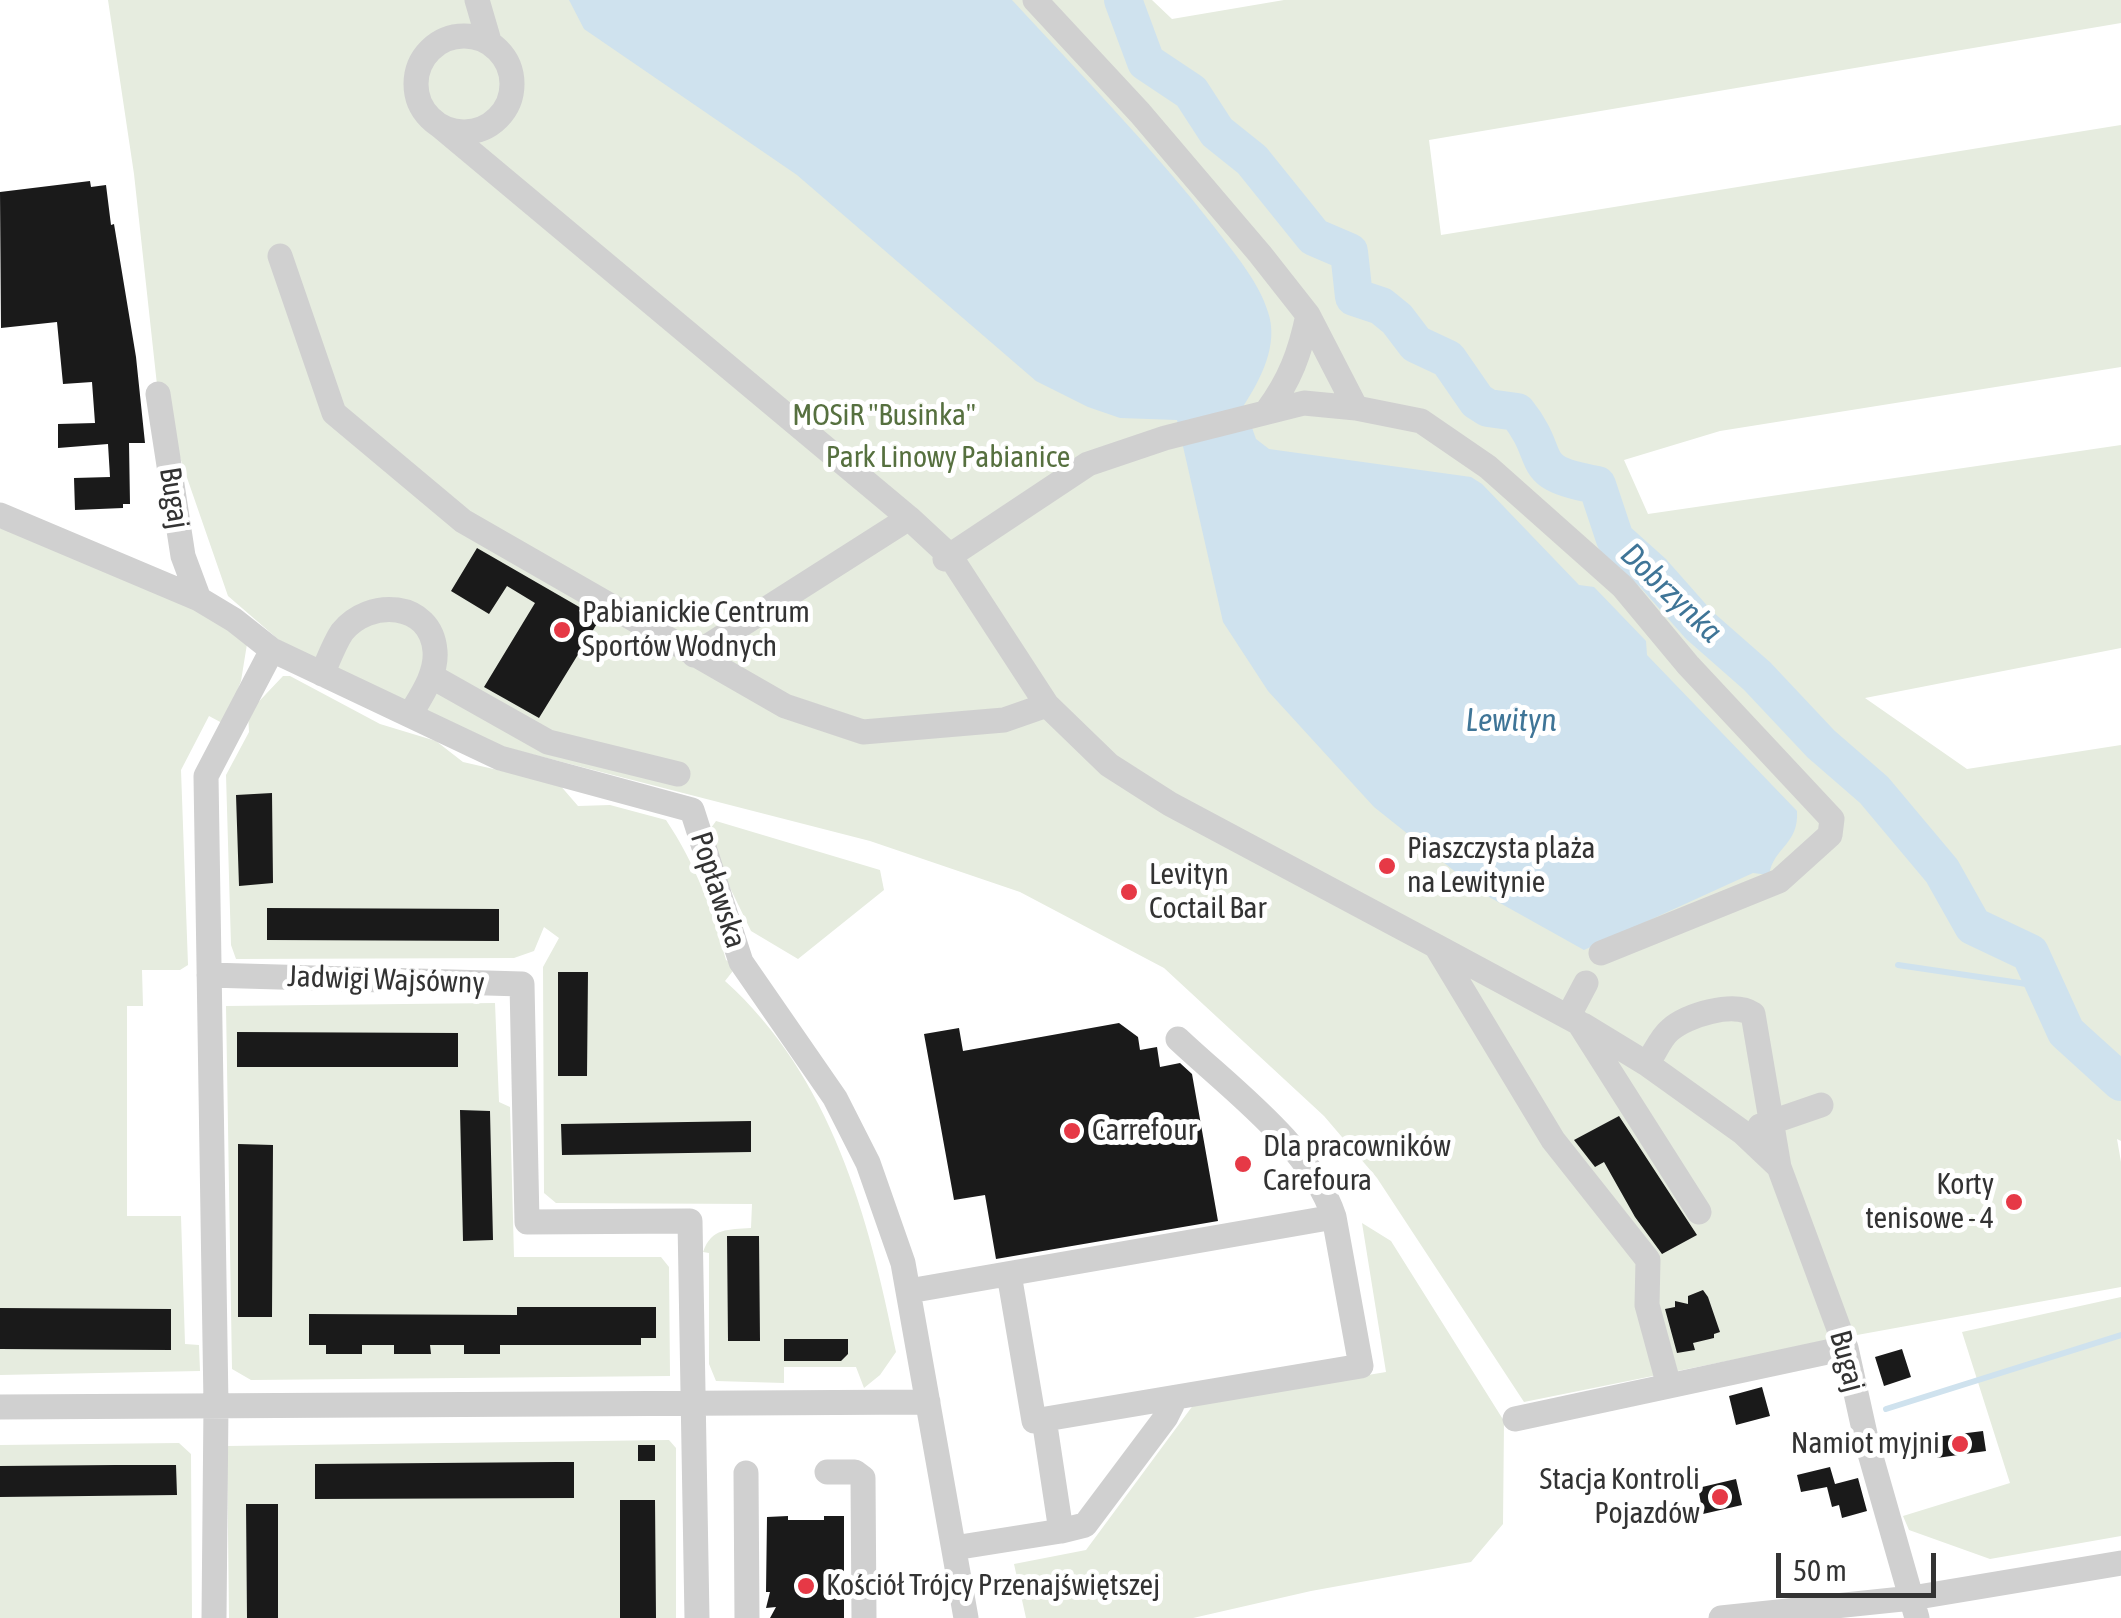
<!DOCTYPE html>
<meta charset="utf-8">
<style>
body{margin:0}
#map{position:relative;width:2121px;height:1618px;overflow:hidden;background:#fff;font-family:"Asap Condensed",sans-serif}
canvas{display:block}
.scale{position:absolute;left:1776px;top:1553px;width:160px;height:45px;box-sizing:border-box;border:5px solid #333;border-top:0;padding-left:12px;font-size:30px;line-height:35px;white-space:nowrap;color:#333;-webkit-text-stroke:8px #fff;paint-order:stroke}
</style>
<div id="map">
<canvas width="2121" height="1618"></canvas>
<div class="scale">50 m</div>
</div>
<script>
const c = document.querySelector('canvas').getContext('2d');
c.lineJoin = 'round';
function fillPath(path, color) {
  c.fillStyle = color;
  c.fill(path, 'evenodd');
}
function trace(path, color, width, dash) {
  c.strokeStyle = color;
  c.lineWidth = width;
  c.lineCap = dash ? 'butt' : 'round';
  c.setLineDash(dash || []);
  c.stroke(path);
}
function label(font, color, halo, rows, align = 'center') {
  c.font = font + ' "Asap Condensed",sans-serif';
  c.lineWidth = 10;
  c.setLineDash([]);
  c.textBaseline = 'middle';
  c.strokeStyle = halo;
  c.fillStyle = color;
  for (const [text, x, y, turn = 0] of rows) {
    c.save();
    c.translate(x, y);
    c.rotate((+turn || 0) * Math.PI / 180);
    c.textAlign = isNaN(turn) ? turn : align;
    if (halo) c.strokeText(text, 0, 0);
    c.fillText(text, 0, 0);
    c.restore();
  }
}
fillPath(new Path2D(`
 M108,0H1152L1172,19L1284,0H2121V23L1429,140L1441,235L2121,125V367L1720,431L1624,460L1648,514L2121,445V648L1865,698L1967,769L2121,745V1141L2117,1139L2121,1162V1287L1846,1337L1524,1402L1377,1178L1324,1116L1164,968L1020,892L870,841L500,746L301,659L228,596L158,394L134,174Z
 M0,528L190,603L247,644L241,681L224,724L209,716L181,770L188,965L180,970H142L143,1006H127V1216H181L185,1344L199,1345L200,1371L0,1375Z
 M283,676H290L380,724L436,741L463,762L559,784L578,806L610,805L666,820C696,865 712,909 726,960L736,967L725,981C831,1076 869,1217 896,1352L880,1375L864,1388L856,1367H784V1383L716,1381L709,1364V1253L703,1252C712,1227 728,1230 751,1228L752,1204L556,1203L544,1193L543,967L559,938L544,927L534,951L514,958L236,959L231,945L226,775L249,732L248,713Z
 M716,821L880,870L884,890L798,959L751,931L718,863L711,828Z
 M495,1003L499,1102L510,1107L514,1257H661L669,1267L670,1376L251,1380L232,1369L226,1006Z
 M1362,1223L1391,1241L1504,1421L1503,1524L1471,1562L1311,1591L1193,1618H1026L1014,1564L1086,1550L1194,1404L1386,1372Z
 M2121,1297V1536L1990,1559L1909,1530L1903,1516L2010,1483L1962,1332Z
 M669,1440L676,1448V1618H229L227,1446Z
 M179,1443L191,1454L192,1618H0V1445Z`), '#e6ecdf');
fillPath(new Path2D(`
 M569,0H1012C1081,75 1153,148 1215,228C1234,253 1259,282 1268,312C1279,344 1261,379 1244,405L1256,439L1269,449L1471,477L1482,484L1579,585L1594,587L1646,641L1647,655L1797,811C1799,845 1774,846 1769,875L1753,873L1584,950L1482,893L1374,807L1268,691L1223,622L1177,420L1120,418L1088,407L1036,381L797,175L584,29Z`), '#cfe2ee');
trace(new Path2D(`
 M1898,965L2047,987
 M1886,1409L2121,1335`), '#cfe2ee', 6);
trace(new Path2D(`
 M1123,0L1146,62L1191,92L1217,132L1252,160L1314,237L1349,252L1354,297L1381,306L1397,319L1416,344L1448,359L1477,401L1488,408L1517,412C1555,459 1523,472 1597,485L1615,539L1653,573L1699,625L1757,676L1821,744L1874,790L1942,871L1973,926L2030,953L2066,1032L2121,1082`), '#cfe2ee', 38);
fillPath(new Path2D(`
 M90,181L91,187L106,185L111,225L114,224L136,357L145,443H129L130,504H123V508L75,510L74,478L110,477L108,444L58,448V424L95,423L92,382L63,384L57,322L1,328L0,192Z
 M477,548L581,608L579,611L598,622L539,718L484,687L535,603L507,586L489,614L451,591Z
 M272,793L273,883L239,886L236,795Z
 M267,908L499,909V941L267,940Z
 M558,972H588L587,1076H558Z
 M1119,1023L1138,1037L1140,1050L1157,1047L1160,1067L1180,1063L1192,1074L1218,1221L996,1259L985,1195L954,1200L924,1034L959,1028L963,1051Z
 M237,1032L458,1033V1067H237Z
 M460,1110L490,1111L493,1240L463,1241Z
 M1619,1116L1697,1235L1662,1254L1635,1217L1604,1162L1595,1167L1574,1140Z
 M751,1121V1152L562,1155L561,1124Z
 M238,1144L273,1145L272,1317H238Z
 M727,1236H759L760,1341H728Z
 M1703,1290L1708,1297L1720,1332L1714,1334V1338L1693,1343L1695,1350L1677,1353L1665,1309L1675,1307V1301L1688,1304V1296Z
 M517,1307H656V1338H641V1345H500V1354H464V1345H430L431,1354H394V1345H362V1354H326V1345H309V1314L517,1315Z
 M0,1308L171,1309V1350L0,1349Z
 M784,1339H848V1354L841,1361H784Z
 M1902,1349L1911,1377L1884,1386L1875,1357Z
 M1762,1387L1770,1416L1736,1425L1729,1396Z
 M1983,1431L1986,1451L1937,1458L1935,1437Z
 M638,1445H655V1461H638Z
 M556,1462H574V1498L315,1499V1464Z
 M115,1465H176L177,1495L0,1497V1466Z
 M1830,1467L1835,1484L1858,1478L1867,1511L1842,1518L1839,1505L1832,1507L1827,1487L1801,1492L1797,1475Z
 M1736,1479L1742,1505L1703,1514L1698,1488Z
 M620,1500H655L656,1618H620Z
 M246,1504H278V1618H247Z
 M788,1516V1520H824V1516H844V1618H770L776,1607L766,1608L770,1592H766L767,1517Z`), '#1a1a1a');
trace(new Path2D(`
 M477,0L489,41
 M1035,0L1140,113L1260,254L1308,315L1356,408L1421,421L1488,467L1623,587L1688,665L1832,819L1830,835L1779,881L1601,953
 M416 84a48 48 0 1 1 96 0a48 48 0 1 1-96 0Z
 M440,126L909,518L950,556L1047,705L1109,765L1170,804L1436,946L1553,1140L1648,1260L1647,1305L1669,1386
 M280,256L334,413L463,521L785,706L863,732L1004,720L1047,705
 M158,394L183,556L199,599
 M1267,411C1290,380 1300,353 1308,315
 M0,515L199,599L234,620L272,650L500,758L692,810L741,962L835,1098L868,1163L903,1263L966,1618
 M945,559L1088,464L1165,438L1304,403L1356,408
 M694,655L909,518
 M322,674C328,661 334,644 342,632C369,598 431,601 435,651C437,674 421,696 410,715
 M431,676L548,742L678,774
 M1436,946L1579,1023L1699,1212
 M209,975L522,984L527,1222L690,1221L697,1618
 M1568,1017L1586,983
 M1583,1025L1647,1064
 M1178,1039C1231,1089 1311,1147 1334,1217
 M1760,1126L1821,1105
 M1779,1167L1742,1132L1647,1064C1654,1054 1661,1037 1670,1030C1687,1015 1734,1001 1753,1014L1779,1167L1846,1348L1867,1443L1917,1618
 M909,1291L1334,1217L1361,1366L1034,1421L1009,1274
 M0,1407L928,1402
 M1515,1419L1846,1348
 M827,1472H855L863,1478L864,1618
 M746,1473L747,1618
 M1061,1531L1085,1525L1166,1417L1172,1405L1171,1398
 M954,1548L1061,1531L1044,1419
 M214,1618L216,1404L206,776L272,650
 M1721,1618L1912,1598L2121,1563`), '#d0d0d0', 25);
for (const [x, y, r, color] of [
 [562,630,10,"#e63946"],
 [1387,866,10,"#e63946"],
 [1129,892,10,"#e63946"],
 [1072,1131,10,"#e63946"],
 [1243,1164,10,"#e63946"],
 [2014,1202,10,"#e63946"],
 [1960,1444,10,"#e63946"],
 [1720,1497,10,"#e63946"],
 [806,1586,10,"#e63946"]
]) {
  const dot = new Path2D();
  dot.arc(x, y, r, 0, 2 * Math.PI);
  c.fillStyle = color;
  c.fill(dot);
  trace(dot, '#fff', 4);
}
label('30px', '#56703f', '#fff', [
 ["MOSiR \"Businka\"",884,416],
 ["Park Linowy Pabianice",948,458]
]);
label('30px', '#333', '#fff', [
 ["Bugaj",174,498,81],
 ["Popławska",718,890,72],
 ["Jadwigi Wajsówny",386,980,2],
 ["Bugaj",1847,1361,75]
]);
label('30px', '#333', '#fff', [
 ["Pabianickie Centrum",582,613],
 ["Sportów Wodnych",582,647],
 ["Piaszczysta plaża",1407,849],
 ["na Lewitynie",1407,883],
 ["Levityn",1149,875],
 ["Coctail Bar",1149,909],
 ["Carrefour",1092,1131],
 ["Dla pracowników",1263,1147],
 ["Carefoura",1263,1181],
 ["Korty",1994,1185,"right"],
 ["tenisowe - 4",1994,1219,"right"],
 ["Namiot myjni",1940,1444,"right"],
 ["Stacja Kontroli",1700,1480,"right"],
 ["Pojazdów",1700,1514,"right"],
 ["Kościół Trójcy Przenajświętszej",826,1586]
], 'left');
label('italic 32px', '#3f7597', '#fff', [
 ["Dobrzynka",1671,593,44],
 ["Lewityn",1511,721]
]);
</script>
